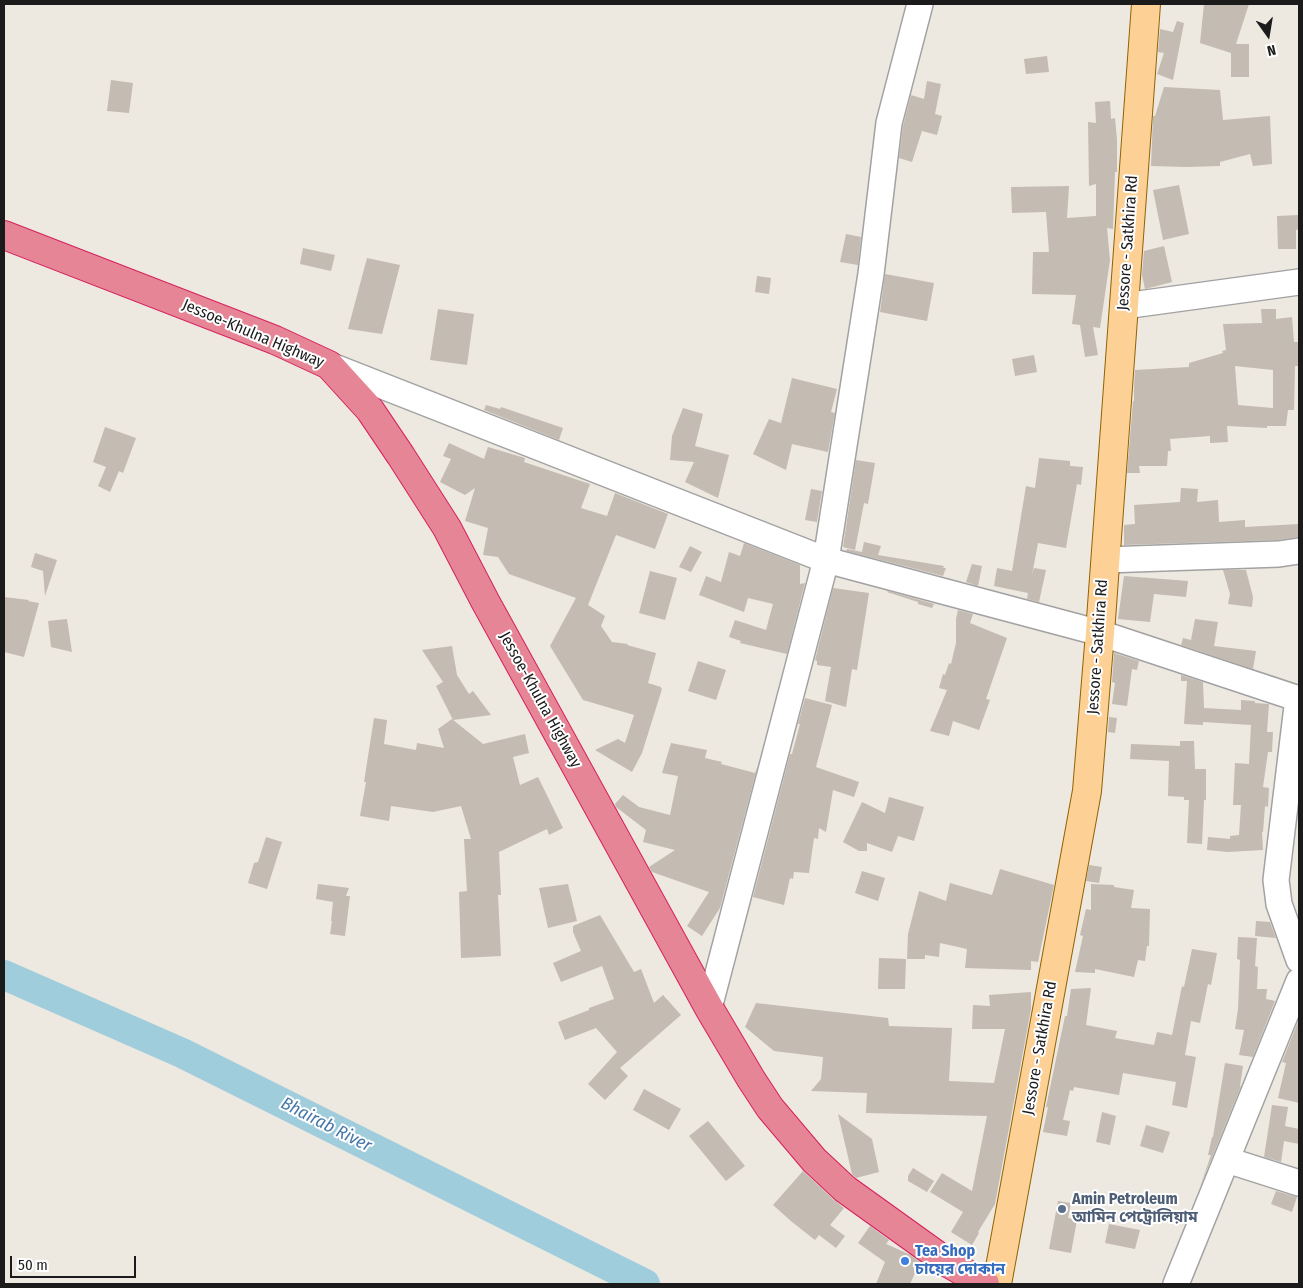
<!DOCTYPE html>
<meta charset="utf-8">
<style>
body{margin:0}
#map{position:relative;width:1303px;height:1288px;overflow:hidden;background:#ede8e0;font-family:"Fira Sans Condensed",sans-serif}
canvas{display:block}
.frame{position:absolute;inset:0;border:5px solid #1b1b1b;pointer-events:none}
.north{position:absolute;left:1243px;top:10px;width:50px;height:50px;-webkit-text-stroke:4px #fff;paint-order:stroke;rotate:167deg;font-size:14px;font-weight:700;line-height:20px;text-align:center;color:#1b1b1b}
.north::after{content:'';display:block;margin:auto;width:18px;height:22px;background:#1b1b1b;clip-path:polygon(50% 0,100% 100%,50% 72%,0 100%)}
.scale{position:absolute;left:10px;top:1256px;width:126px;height:22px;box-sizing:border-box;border:2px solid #1b1b1b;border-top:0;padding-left:6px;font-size:15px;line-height:18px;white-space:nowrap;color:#1b1b1b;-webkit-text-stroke:4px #fff;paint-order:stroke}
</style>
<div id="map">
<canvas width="1303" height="1288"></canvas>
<div class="frame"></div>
<div class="north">N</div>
<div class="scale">50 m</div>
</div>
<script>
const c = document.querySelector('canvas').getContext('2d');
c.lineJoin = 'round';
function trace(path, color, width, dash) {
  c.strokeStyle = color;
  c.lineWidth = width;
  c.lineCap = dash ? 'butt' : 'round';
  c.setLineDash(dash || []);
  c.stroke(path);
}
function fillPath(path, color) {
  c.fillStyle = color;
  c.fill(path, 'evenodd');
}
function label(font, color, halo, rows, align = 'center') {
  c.font = font + ' "Fira Sans Condensed","Noto Sans Bengali",sans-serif';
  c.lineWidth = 4;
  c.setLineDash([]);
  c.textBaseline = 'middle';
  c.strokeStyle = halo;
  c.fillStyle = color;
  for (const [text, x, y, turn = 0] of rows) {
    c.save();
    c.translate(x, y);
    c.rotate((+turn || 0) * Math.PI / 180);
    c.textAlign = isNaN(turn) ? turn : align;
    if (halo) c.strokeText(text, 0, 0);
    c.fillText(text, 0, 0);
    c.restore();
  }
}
trace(new Path2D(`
 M4,975L182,1053L645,1284`), '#9fcddc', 30);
fillPath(new Path2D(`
 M1204,4H1249L1236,44H1249V77H1231V53L1200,43Z
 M1177,21L1184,23L1173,80L1157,74L1164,53L1158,52L1160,29L1173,32Z
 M1047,56L1049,72L1026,74L1024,59Z
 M111,80L133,83L129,113L107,111Z
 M927,81L941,84L935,114L942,116L937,135L922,131L912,162L899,158L903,126L911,95L924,99Z
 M1164,87L1220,90L1223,120L1270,116L1272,164L1253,166L1250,154L1220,162V166L1187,167L1151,166L1153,116H1155Z
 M1110,101L1111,119L1115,118L1117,140V172H1115L1113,229L1107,228L1110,260L1100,328L1093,327L1098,355L1085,357L1080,325L1072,324L1076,295L1032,294L1033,252H1049L1046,212L1012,213L1011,187L1069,186L1067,218L1096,216V184L1089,186L1088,122L1096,123L1095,102Z
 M1179,185L1189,234L1163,240L1153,190Z
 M1299,215V229L1296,230V249H1278L1277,216Z
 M846,234L861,237L858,265L840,262Z
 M1164,246L1172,282L1145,289L1142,275L1144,251Z
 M303,248L335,255L331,271L300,264Z
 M367,258L400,265L382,334L348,329Z
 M885,274L934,283L927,321L880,312Z
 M757,276L771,278L769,294L755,292Z
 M438,309L474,314L467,365L430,360Z
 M1261,309H1276V319L1292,317L1294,342H1299V366H1295L1294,410H1288L1286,426H1267V428L1227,426L1228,442L1210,443V436L1170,439L1171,451H1168L1167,466H1139L1140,473H1127L1133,401H1134V387L1135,370L1189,367V363L1223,353L1222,351L1226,350L1223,324L1262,323ZM1235,366L1273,370V408L1238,405Z
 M1034,355L1037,372L1015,376L1012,359Z
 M792,378L837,389L831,412L835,413L828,452L792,444L786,470L753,454L769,419L781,423Z
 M486,405L500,409L501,407L563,428L559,440L484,410Z
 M683,408L703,414L695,446L729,455L718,498L685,482L694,462L670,460L672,436Z
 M105,427L136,438L123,473L119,471L110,492L98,486L106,467L93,462Z
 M449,443L484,459L488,447L525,458L524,462L590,484L581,508L607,516L615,493L668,514L655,549L616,535L588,605L605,616L601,626L612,642L628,644L627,645L656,653L648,683L661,687V688L662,689L642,753L632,772L595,750L618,739L625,743L634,715L583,700L550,646L576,598L509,574L498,557L483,555L488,528L465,521L475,488L465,495L440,482L451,459L443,456Z
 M1039,458L1070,461V466L1083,467L1081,485L1077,484L1066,548L1038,543L1032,575L1034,568L1046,570L1039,602L1027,599L1028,593L994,586L997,568L1012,571L1026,486L1035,488Z
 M856,460L875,463L868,504L864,503L855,550L843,547Z
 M1181,488L1198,489L1197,502L1218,500L1219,522L1245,520V527L1299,524V537L1278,540L1124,545V525L1135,524L1134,505L1180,502Z
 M811,489L822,491L817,522L805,520Z
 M864,542L881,546L878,555L944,566L943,568H946L943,576L846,551L847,549L862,552Z
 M744,543L800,565V584L805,583L787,654L740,643L741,641L729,637L735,620L766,630L773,604L748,598L744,612L699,595L706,576L721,582L729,552L740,556Z
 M690,546L702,552L691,572L679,567Z
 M35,553L57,560L45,596L43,571L31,567Z
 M972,564L982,566L978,586L966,582Z
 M1223,570H1246L1253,597L1252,607L1228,604L1230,594Z
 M650,571L677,578L665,620L639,613Z
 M1124,576L1188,581L1186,597L1154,594L1150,622L1118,619Z
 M833,588L869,593L857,670L852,669L846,707L825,701L831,667L817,665V661L815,660Z
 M888,591L934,604L932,608L918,604V602L887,592Z
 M4,597L29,600L28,601L39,603L24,657L4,652Z
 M958,610L973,614L970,623L1007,638L986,699L990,700L979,730L953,721L949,736L930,731L947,690L939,688L943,674L945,675L949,663L951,664L956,643V619Z
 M67,619L72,652L51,647L48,621Z
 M1195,619L1218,622L1214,646L1256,651L1253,669L1181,645L1183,638L1191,640Z
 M452,646L457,675L469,694L473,691L491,715L453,720L436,686L443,682L422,650Z
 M1114,653L1139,661L1137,670L1132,669L1127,706L1112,704L1115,683L1112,682Z
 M698,661L726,670L716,700L688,691Z
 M1181,675L1203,682L1204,708L1241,710V700L1255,701V703L1269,704L1267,732H1273L1272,752H1268L1263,787L1269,788L1268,807L1265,806L1263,832H1262L1263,850L1228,852L1207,850L1208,837L1230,839V836L1239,835L1241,805H1233L1235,763L1249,764L1251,725L1203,722V725L1184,724L1187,681H1181Z
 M805,698L832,705L816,767L859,782L854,797L833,790L826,832L819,828L818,839L814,838L809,873L794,872L793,879L790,878L784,905L753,897L790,754H792L800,724H798Z
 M1109,717L1117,718L1115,733L1108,732Z
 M374,718L387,720L384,744L416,750L417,743L444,748L438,729L452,719L483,744L525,734L529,753L513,757L520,785L538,777L563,828L549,835L547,829L499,852L501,895H498L501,956L461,958L459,892L467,891L464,839H471L461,806L433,812L391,806L389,821L360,816L366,782H364Z
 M1180,741H1194L1195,769H1206V800H1204L1202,844L1187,843L1189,800H1184V797L1168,796L1169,761L1130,759L1131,744L1180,746Z
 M671,743L707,750L705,758L722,762L721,764L755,773L758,765L720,908L702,936L687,926L709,892L652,872L649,867L675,850L643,842L646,830L616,807L615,804L623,795L639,807L670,815L678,776L662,773Z
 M889,797L924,807L914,841L898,836L892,852L867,843V851H859L843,842L862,802L885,813Z
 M266,837L282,842L267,889L248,883L254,863L258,862Z
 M1089,865L1102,867L1099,883L1086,881Z
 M1000,869L1054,885L1038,962L1031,961V970L965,968L967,949L940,943L939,957L925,955V959H907L908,934L919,891L946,901L950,883L992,895Z
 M862,871L885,878L878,901L855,893Z
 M318,884L349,888L346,896H350L345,936L330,934L332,921H331L333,902L316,899Z
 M568,884L577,921L548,928L539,888Z
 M1091,884L1114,885V887L1134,890L1131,908L1150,909L1149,946H1147L1145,961L1138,960L1134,977L1095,969V973L1075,972L1083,936L1080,935L1086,909L1091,910Z
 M600,915L634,972L641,969L654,1003L663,995L681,1015L620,1068L628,1076L605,1100L588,1084L617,1052L596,1028L565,1040L558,1022L589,1010V1008L614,999L602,966L561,982L553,963L581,951L573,932V926Z
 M1256,921L1270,922L1276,938L1255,936Z
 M1238,937L1257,938L1255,966L1258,967L1257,989H1267L1266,999L1275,1001L1253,1057L1239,1055L1244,1030L1235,1029L1238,1009L1240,960L1237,959Z
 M1192,949L1217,953L1211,985L1208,984L1200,1023L1191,1021L1185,1055L1196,1057L1187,1108L1172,1105L1176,1082L1123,1073L1119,1095L1074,1087L1073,1091L1070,1090L1063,1120L1070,1121L1067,1136L1043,1132L1048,1107H1046L1065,1016H1067L1071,989L1091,988L1086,1025L1117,1031L1115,1038L1154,1045L1157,1032L1172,1035L1182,986L1184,987Z
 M879,958L906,959L905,989H878Z
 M1031,992V1009L995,1204L978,1232L979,1233L972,1245L951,1232L963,1212L930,1192L942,1173L972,1191L987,1116L866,1113L867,1093L811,1091L821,1079L823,1057L774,1051L745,1027L756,1003L888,1018L889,1026L952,1028L949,1081L994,1083L1005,1029H972L973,1005L990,1006L989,995Z
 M1299,1019V1103L1278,1098L1286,1063L1282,1062Z
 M1225,1063L1243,1066L1240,1086H1241L1200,1187L1211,1155H1208L1212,1137H1213Z
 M644,1089L681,1109L669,1130L633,1110Z
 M1272,1105L1288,1107L1285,1126L1299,1129V1144L1284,1141L1281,1162L1264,1157Z
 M1102,1112L1116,1116L1110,1145L1096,1142Z
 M838,1114L872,1139L879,1172L856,1178L852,1174Z
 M708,1121L745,1166L726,1181L689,1136Z
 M1146,1125L1170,1132L1163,1153L1140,1146Z
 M913,1168L934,1181L927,1192L908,1181V1176Z
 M803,1171L834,1200L844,1208L830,1225L845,1236L836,1248L819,1235L815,1240L792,1222L773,1205Z
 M1276,1191L1297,1197L1292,1212L1271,1204Z
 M1058,1201L1071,1203L1068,1218L1077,1220L1071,1253L1049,1249Z
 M1109,1224L1140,1230L1135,1249L1105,1243Z
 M870,1226L889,1240L886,1244L911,1255L920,1262L910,1284H876L885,1262L858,1243Z`), '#c4bbb3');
const minor = new Path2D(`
 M1124,306L1299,282
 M329,365L826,560L1100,633L1299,699
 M1105,560L1279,554L1299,551
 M1298,698L1276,880L1279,904L1299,960
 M709,1008L826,560L871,274L889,123L920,4
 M1227,1160L1299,1183
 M1176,1284L1299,981`);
const major = new Path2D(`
 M997,1284L1087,791L1100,633L1146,4`);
const highway = new Path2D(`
 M4,235L275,340L329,365L370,410L401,456L447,528L485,601L709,1008L751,1079L770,1108L814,1160L845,1189L948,1263L985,1284`);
trace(minor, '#a2a2a2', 28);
trace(major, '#916200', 30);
trace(highway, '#d6215d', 30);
trace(minor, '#fff', 25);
trace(major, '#fdd195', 28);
trace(highway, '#e68596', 28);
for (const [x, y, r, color] of [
 [1062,1209,5,"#5c6f8a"],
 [905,1261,5,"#3f7fe0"]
]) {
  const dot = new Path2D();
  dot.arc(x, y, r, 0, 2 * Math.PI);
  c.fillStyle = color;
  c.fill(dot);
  trace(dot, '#fff', 2);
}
label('16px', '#1b1b1b', '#fff', [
 ["Jessore - Satkhira Rd",1128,243,-86],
 ["Jessoe-Khulna Highway",253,334,23],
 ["Jessore - Satkhira Rd",1098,647,-86],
 ["Jessoe-Khulna Highway",540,700,61],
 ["Jessore - Satkhira Rd",1040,1048,-80]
]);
label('bold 16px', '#4e5e75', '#fff', [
 ["Amin Petroleum",1072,1200],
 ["আমিন পেট্রোলিয়াম",1072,1218]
], 'left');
label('bold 16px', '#366cbe', '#fff', [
 ["Tea Shop",915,1252],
 ["চায়ের দোকান",915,1270]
], 'left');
label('italic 18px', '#4778aa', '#fff', [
 ["Bhairab River",326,1125,27]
]);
</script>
